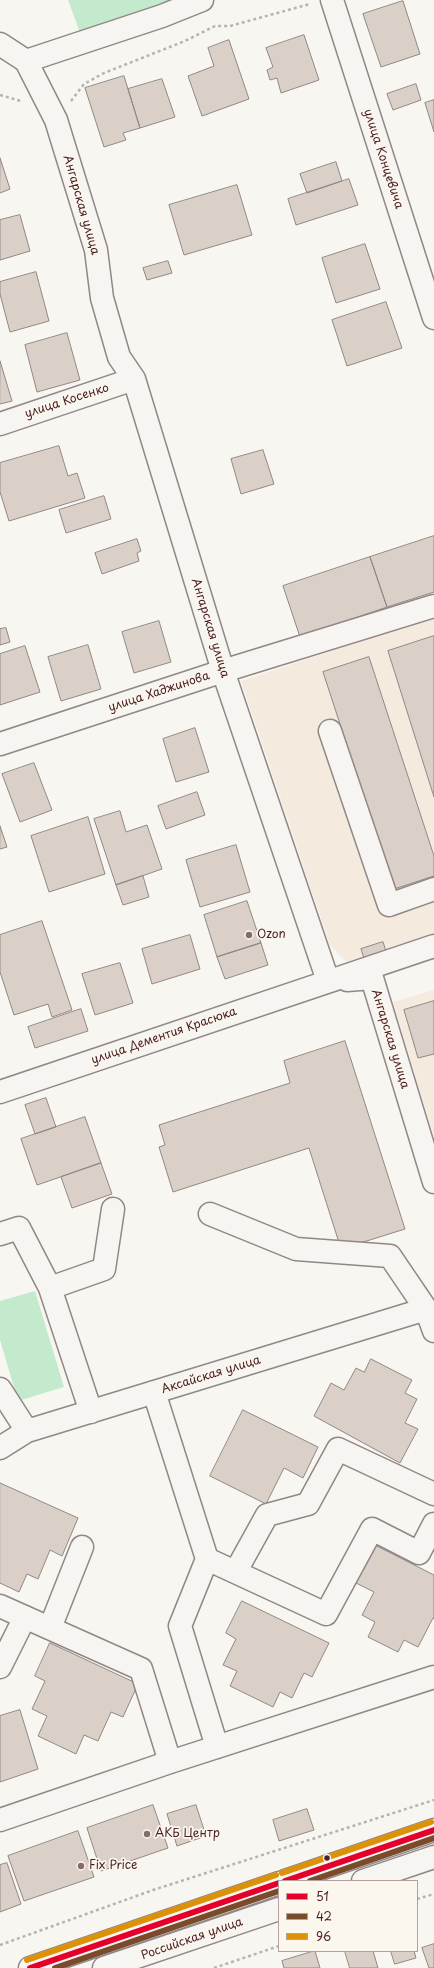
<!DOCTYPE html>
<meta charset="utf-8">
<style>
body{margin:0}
#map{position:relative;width:434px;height:1968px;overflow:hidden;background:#f8f6f0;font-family:"Playpen Sans",sans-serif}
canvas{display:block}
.legend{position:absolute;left:278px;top:1880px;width:140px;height:72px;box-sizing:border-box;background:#fbf7ec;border:1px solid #b4a19f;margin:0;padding:5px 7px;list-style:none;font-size:12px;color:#4a1f2b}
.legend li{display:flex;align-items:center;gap:8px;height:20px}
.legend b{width:20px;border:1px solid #b4a19f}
</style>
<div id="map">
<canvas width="434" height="1968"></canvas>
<ul class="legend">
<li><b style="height:5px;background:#e4002b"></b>51</li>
<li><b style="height:5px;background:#7a4b2a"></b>42</li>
<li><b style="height:5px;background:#dd9206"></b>96</li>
</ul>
</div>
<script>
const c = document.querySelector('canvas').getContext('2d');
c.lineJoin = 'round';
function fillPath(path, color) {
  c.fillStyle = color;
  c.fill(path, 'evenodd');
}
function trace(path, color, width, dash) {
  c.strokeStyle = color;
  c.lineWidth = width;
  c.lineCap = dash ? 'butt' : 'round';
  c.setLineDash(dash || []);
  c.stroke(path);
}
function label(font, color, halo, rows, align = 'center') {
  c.font = font + ' "Playpen Sans",sans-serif';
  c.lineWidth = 3.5;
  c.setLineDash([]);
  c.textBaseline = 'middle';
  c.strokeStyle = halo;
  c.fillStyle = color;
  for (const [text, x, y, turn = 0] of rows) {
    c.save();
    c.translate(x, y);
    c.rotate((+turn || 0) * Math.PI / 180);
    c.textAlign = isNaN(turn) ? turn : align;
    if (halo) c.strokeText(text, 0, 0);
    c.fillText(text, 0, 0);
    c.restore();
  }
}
fillPath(new Path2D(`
 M434,617V953L358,975L330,945L241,681Z
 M434,990V1137L393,1002Z`), '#f4eade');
fillPath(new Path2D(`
 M68,0H179L82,38Z
 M35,1291L64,1387L18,1401L0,1340V1301Z`), '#c3eacd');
const building = new Path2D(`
 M403,1L420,54L381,67L363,14Z
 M304,35L319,80L281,93L277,78L270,80L267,70L273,67L266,48Z
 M229,40L249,99L202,116L188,76L214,66L208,48Z
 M124,76L140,128L123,133L126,140L104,147L85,88Z
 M162,79L175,117L140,128L128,89Z
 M416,84L421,100L393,110L387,94Z
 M434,100V132L425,103Z
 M0,158L10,189L0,193Z
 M336,162L342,181L307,193L300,174Z
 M349,179L358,205L296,225L288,199Z
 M237,185L252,235L184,255L169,205Z
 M20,215L30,251L0,260V220Z
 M365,244L380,289L336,303L322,258Z
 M168,261L172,273L147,280L143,268Z
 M36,272L49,321L10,332L0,294V282Z
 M386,302L402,348L347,366L332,320Z
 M67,333L80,380L37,392L25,345Z
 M0,361L12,401L0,404Z
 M59,446L68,476L77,473L85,498L9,521L0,492V463Z
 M263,450L274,484L241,494L231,459Z
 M104,496L111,519L66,533L59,510Z
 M434,536V592L387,607L370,557Z
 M137,539L141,551L137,553L139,561L102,574L95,553Z
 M370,557L387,607L300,637L283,586Z
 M159,621L171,662L134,673L122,632Z
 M6,628L10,642L0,645V629Z
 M434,636V797L388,651Z
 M88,645L101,689L61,701L48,657Z
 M25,646L40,692L0,705V654Z
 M369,657L434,856V876L394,889L323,672Z
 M195,728L209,772L176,782L163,739Z
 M34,763L52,810L20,822L2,774Z
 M197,792L205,815L166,829L158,806Z
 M120,811L126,832L147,825L162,869L116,885L94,819Z
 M88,817L105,874L49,892L31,836Z
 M0,826L7,847L0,849Z
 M236,845L250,892L200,907L186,860Z
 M143,876L149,897L123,905L116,885Z
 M247,901L261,943L217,957L204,915Z
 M42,921L72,1010L52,1017L48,1004L14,1015L0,972V935Z
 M190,935L200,969L152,984L142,949Z
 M383,942L386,951L364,958L361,949Z
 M261,943L268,965L225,979L217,957Z
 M120,963L133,1003L95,1015L82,974Z
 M434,1001V1054L418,1058L404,1010Z
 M81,1009L88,1031L35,1048L28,1027Z
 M345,1041L405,1229L341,1249L309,1148L173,1192L159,1147L165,1145L159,1125L290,1083L284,1061Z
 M46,1098L56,1127L35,1134L25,1105Z
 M85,1117L101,1163L37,1185L21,1139Z
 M101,1163L112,1194L72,1208L61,1177Z
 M371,1359L412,1380L405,1393L417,1399L405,1423L418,1429L400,1463L314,1416L331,1383L344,1390L356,1368L364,1372Z
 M243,1410L318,1447L303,1478L284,1468L266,1504L210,1476Z
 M0,1483L78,1518L62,1556L50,1550L38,1579L27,1574L19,1592L0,1583Z
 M373,1544L434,1575V1619L433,1618L418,1647L404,1640L398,1652L368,1637L375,1622L362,1615L374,1592L354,1582Z
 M242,1601L329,1643L312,1677L304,1673L292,1698L280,1692L273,1707L230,1686L237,1671L223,1665L236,1639L226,1633Z
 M50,1643L138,1684L123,1717L111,1712L98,1741L84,1735L76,1754L38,1736L47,1716L32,1709L45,1681L35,1676Z
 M20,1710L38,1769L0,1782V1716Z
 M153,1805L168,1848L101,1871L87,1828Z
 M196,1805L206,1836L177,1846L167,1814Z
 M307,1809L314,1830L279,1841L273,1820Z
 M78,1831L94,1877L24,1901L8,1856Z
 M7,1863L21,1904L0,1912V1865Z
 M434,1944V1968H429L422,1948Z
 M315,1951L320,1968H284L282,1961Z
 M345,1951H373L378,1968H350Z
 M391,1951H414L416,1958L395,1964Z`);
fillPath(building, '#dad0c7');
trace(building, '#918787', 1);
const minor = new Path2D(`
 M332,0L434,318
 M0,44L26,61L56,120L96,250L102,298L119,357L134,379L223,671L328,981
 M26,61L162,16L202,0
 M0,424L134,379
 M330,731L389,905L434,889
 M0,744L223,671L434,606
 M347,980L372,978L434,1182
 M0,1092L434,946
 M210,1214L296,1249L390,1256L426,1309L434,1331
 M0,1234L19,1228L50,1288L91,1412
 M50,1288L104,1269L113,1209
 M0,1389L27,1431
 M154,1392L207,1559L180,1626L217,1747
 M0,1448L27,1431L426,1309
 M207,1559L326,1614L372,1529L419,1553L434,1524
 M236,1571L267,1515L308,1504L338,1449L434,1494
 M0,1606L141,1669L170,1762
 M50,1628L82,1547
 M0,1667L25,1617
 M0,1820L170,1762L434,1677`);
const major = new Path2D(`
 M285,1881L434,1830
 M363,1881L434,1857
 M30,1968L279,1883
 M104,1968L279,1909`);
trace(minor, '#918787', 25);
trace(major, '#918787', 25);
trace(new Path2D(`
 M0,95L21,101
 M71,101L84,84L104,73L185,41L215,26H230L310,4
 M417,1899L434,1894
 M0,1945L153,1890L434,1800
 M214,1968L279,1946`), '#b8b3b1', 2.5, [3, 3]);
trace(minor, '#f6f5f1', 22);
trace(major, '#f6f5f1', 22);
trace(new Path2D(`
 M285,1881L434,1830
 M30,1968L279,1883`), '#e4002b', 6);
trace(new Path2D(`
 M310,1881L434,1838
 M55,1968L279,1891`), '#7a4b2a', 6);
trace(new Path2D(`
 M282,1873L431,1822
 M27,1960L276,1875`), '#dd9206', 6);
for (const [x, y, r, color] of [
 [249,935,4,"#876a70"],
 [147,1834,4,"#876a70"],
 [327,1858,3.5,"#4a1f2b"],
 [81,1866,4,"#876a70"]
]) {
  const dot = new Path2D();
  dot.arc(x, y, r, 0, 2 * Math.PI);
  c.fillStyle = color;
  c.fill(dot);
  trace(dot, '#fbf7ec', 1.5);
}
label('12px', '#4a1f2b', '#fbf7ec', [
 ["улица Концевича",383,159,72],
 ["Ангарская улица",81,205,74],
 ["улица Косенко",67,401,-18],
 ["Ангарская улица",210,628,73],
 ["улица Хаджинова",159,692,-18],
 ["улица Дементия Красюка",164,1036,-19],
 ["Ангарская улица",390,1039,73],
 ["Аксайская улица",211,1375,-17],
 ["Российская улица",192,1939,-19]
]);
label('12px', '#4a1f2b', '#fbf7ec', [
 ["Ozon",257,935],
 ["АКБ Центр",155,1834],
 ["Fix Price",89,1866]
], 'left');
</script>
